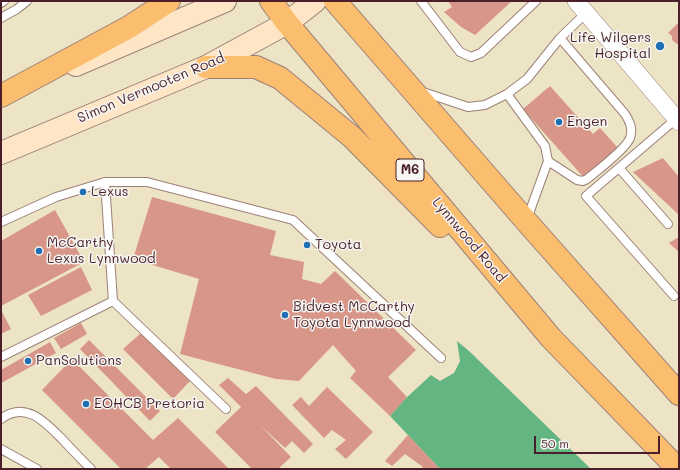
<!DOCTYPE html>
<style>
body{margin:0}
#map{position:relative;width:680px;height:470px;overflow:hidden;background:#ede3c5;font-family:Mali,sans-serif}
canvas{display:block}
.frame{position:absolute;inset:0;border:2px solid #4a1f2b;pointer-events:none}
.scale{position:absolute;left:534px;top:436px;width:126px;height:18px;box-sizing:border-box;border:2px solid #4a1f2b;border-top:0;padding-left:5px;font-size:12px;line-height:14px;white-space:nowrap;color:#4a1f2b;-webkit-text-stroke:3px #f6f6f2;paint-order:stroke}
</style>
<div id="map">
<canvas width="680" height="470"></canvas>
<div class="frame"></div>
<div class="scale">50 m</div>
</div>
<script>
const c = document.querySelector('canvas').getContext('2d');
c.lineJoin = 'round';
function fillPath(path, color) {
  c.fillStyle = color;
  c.fill(path, 'evenodd');
}
function trace(path, color, width, dash) {
  c.strokeStyle = color;
  c.lineWidth = width;
  c.lineCap = dash ? 'butt' : 'round';
  c.setLineDash(dash || []);
  c.stroke(path);
}
function label(font, color, halo, rows, align = 'center') {
  c.font = font + ' Mali,sans-serif';
  c.lineWidth = 3;
  c.setLineDash([]);
  c.textBaseline = 'middle';
  c.strokeStyle = halo;
  c.fillStyle = color;
  for (const [text, x, y, turn = 0] of rows) {
    c.save();
    c.translate(x, y);
    c.rotate((+turn || 0) * Math.PI / 180);
    c.textAlign = isNaN(turn) ? turn : align;
    if (halo) c.strokeText(text, 0, 0);
    c.fillText(text, 0, 0);
    c.restore();
  }
}
fillPath(new Path2D(`
 M457,341L469,351L591,469H438L439,468L390,416L404,400L431,375L440,381L454,373L460,361Z`), '#63b581');
fillPath(new Path2D(`
 M448,1H512L475,35L461,27L444,12L452,7Z
 M679,22V44H677L672,40V36L668,33Z
 M550,86L593,134L600,128L619,149L585,179L523,109Z
 M663,158L679,177V215L633,172Z
 M152,197L276,231L270,255L304,262L302,279L321,284L335,271L416,350L388,377L407,397L390,416L350,378L356,371L333,345L299,381L276,379L180,354L199,279L133,259Z
 M55,210L84,262L1,306V241Z
 M679,237V252L669,243Z
 M81,267L92,290L41,316L28,295Z
 M1,310L11,329L1,334Z
 M81,323L87,334L61,349L54,338Z
 M141,333L190,381L173,399L123,349Z
 M89,340L160,411L150,421L80,349Z
 M50,342L56,353L1,383V370Z
 M72,359L153,440L178,418L229,469H171L159,457L145,469H121L42,390Z
 M228,378L246,394L256,386L313,444L304,453L292,441L285,448L260,425L291,457L278,469H252L215,432L241,407L219,385Z
 M327,387L373,432L346,459L335,449L346,440L332,430L324,438L292,405L301,397L309,406Z
 M408,435L439,468L438,469H421L423,467L405,454L392,466L385,461Z`), '#d79688');
const service = new Path2D(`
 M421,1L460,52L471,57L481,53L536,1
 M1,3L4,1
 M1,18L17,9L27,1
 M420,91L468,107L485,105L507,94L527,79L560,38L586,13
 M507,94L545,146L548,161L527,219
 M548,161L577,180L583,181L587,179C597,171 626,149 630,138C633,129 630,122 625,114L560,38
 M619,168L668,224
 M105,182L113,301
 M1,222L56,197L105,182H147L293,220L441,358
 M674,296L586,196L676,119
 M1,357L113,301L226,409
 M1,419C26,400 46,423 63,440C72,450 82,460 91,469
 M1,449L37,469`);
const minor = new Path2D(`
 M576,1L679,122`);
const secondary = new Path2D(`
 M76,65L225,1
 M1,153L206,67L287,23L315,1`);
const primary = new Path2D(`
 M271,1L287,23L551,338L678,469
 M335,1L526,221L679,394
 M206,67H256L280,78L352,137L440,226
 M1,96L129,27L169,1`);
trace(service, '#9c8178', 10);
trace(minor, '#9c8178', 18);
trace(secondary, '#9c8178', 24);
trace(primary, '#9c8178', 24);
trace(service, '#fff', 8);
trace(minor, '#fff', 17);
trace(secondary, '#fde5c5', 22);
trace(primary, '#fbbd6e', 22);
for (const [x, y, r, color] of [
 [660,46,5,"#1f6fb2"],
 [559,122,4,"#1f6fb2"],
 [83,192,4,"#1f6fb2"],
 [307,245,4,"#1f6fb2"],
 [39,251,4,"#1f6fb2"],
 [285,315,4,"#1f6fb2"],
 [28,361,4,"#1f6fb2"],
 [86,404,4,"#1f6fb2"]
]) {
  const dot = new Path2D();
  dot.arc(x, y, r, 0, 2 * Math.PI);
  c.fillStyle = color;
  c.fill(dot);
  trace(dot, '#f6f6f2', 1.5);
}
for (const [x, y, w] of [
 [410,170,28]
]) {
  const box = new Path2D();
  box.roundRect(x - w / 2, y - 11, w, 22, 3);
  c.fillStyle = '#f6f6f2';
  c.fill(box);
  trace(box, '#4a1f2b', 1);
}
label('bold 13px', '#4a1f2b', null, [
 ["M6",410,170]
]);
label('14px', '#4a1f2b', '#f6f6f2', [
 ["Life Wilgers",651,38,"right"],
 ["Hospital",651,54,"right"],
 ["Engen",567,122],
 ["Lexus",91,192],
 ["McCarthy",47,243],
 ["Lexus Lynnwood",47,259],
 ["Toyota",315,245],
 ["Bidvest McCarthy",293,307],
 ["Toyota Lynnwood",293,323],
 ["PanSolutions",36,361],
 ["EOHCB Pretoria",94,404]
], 'left');
label('14px', '#4a1f2b', '#f6f6f2', [
 ["Simon Vermooten Road",151,88,-23],
 ["Lynnwood Road",469,240,50]
]);
</script>
